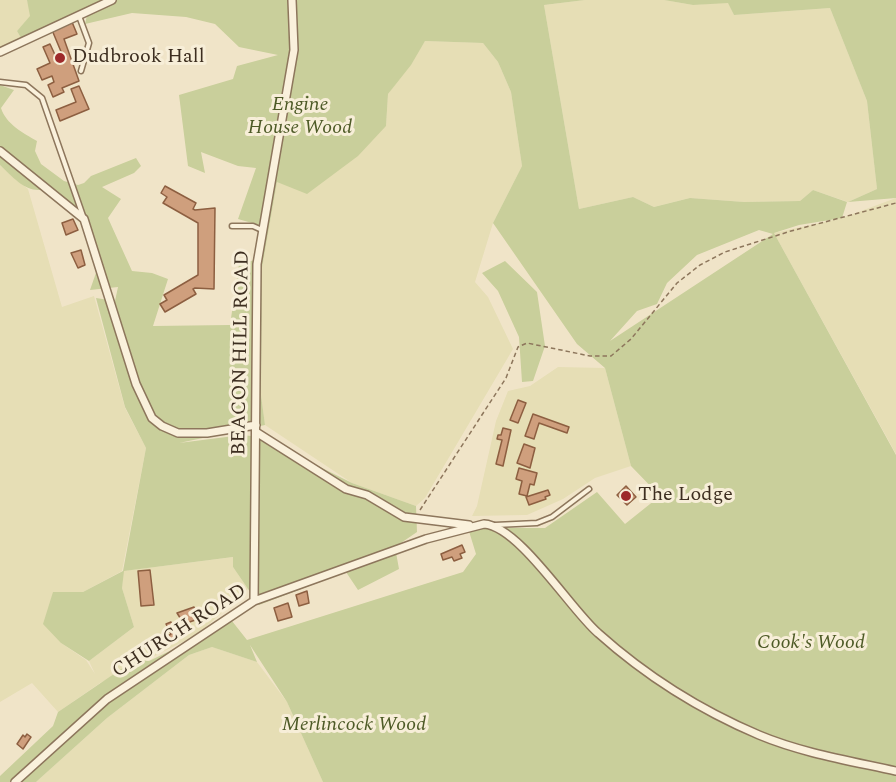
<!DOCTYPE html>
<style>
body{margin:0}
canvas{display:block;background:#f0e4c8}
</style>
<canvas width="896" height="782"></canvas>
<script>
const c = document.querySelector('canvas').getContext('2d');
c.lineJoin = 'round';
function fillPath(path, color) {
  c.fillStyle = color;
  c.fill(path, 'evenodd');
}
function trace(path, color, width, dash) {
  c.strokeStyle = color;
  c.lineWidth = width;
  c.lineCap = dash ? 'butt' : 'round';
  c.setLineDash(dash || []);
  c.stroke(path);
}
function label(font, color, halo, rows, align = 'center') {
  c.font = font + ' Spectral,serif';
  c.lineWidth = 6;
  c.setLineDash([]);
  c.textBaseline = 'middle';
  c.strokeStyle = halo;
  c.fillStyle = color;
  for (const [text, x, y, turn = 0] of rows) {
    c.save();
    c.translate(x, y);
    c.rotate((+turn || 0) * Math.PI / 180);
    c.textAlign = isNaN(turn) ? turn : align;
    if (halo) c.strokeText(text, 0, 0);
    c.fillText(text, 0, 0);
    c.restore();
  }
}
fillPath(new Path2D(`
 M0,0H27L31,16L17,31L21,38L0,48Z
 M585,0H664L693,5L728,2L734,15L830,8L867,101L877,189L848,202L813,190L800,201L744,202L690,198L654,207L633,197L579,209L544,5Z
 M425,41L483,43L498,62L511,92L522,166L493,223L475,282L488,297L513,349L425,498L416,506L352,483L265,425L261,395L262,268L277,181L386,126L388,94Z
 M0,165L28,189L62,307L94,296L125,408L146,448L122,571L83,592H53L61,643L86,660L95,674L89,661L134,627L122,588L123,571L234,557L233,567L248,589L197,635L100,683L58,712L32,683L0,702Z
 M896,198V454L774,233L842,218Z
 M558,367L605,368L631,466L595,478L563,499L527,515L472,516L477,506L496,421L508,391L530,386Z
 M212,647L257,662L287,702L323,782H36L107,718L189,655Z`), '#e6deb5');
fillPath(new Path2D(`
 M27,0H585L544,5L579,209L633,197L654,207L690,198L744,202L800,201L813,190L847,202L842,218L799,225L774,233L896,455V782H323L287,702L250,645L257,662L212,647L189,655L107,718L36,782H0V776L53,726L58,712L136,659L149,661L232,621L247,640L463,572L476,554L468,528H545L597,492L625,524L660,496L631,466L605,368L577,344L493,223L522,166L511,92L498,62L483,43L425,41L411,65L388,94L386,126L358,156L307,194L277,182L262,268L261,395L265,425L179,443L242,435L260,437L352,483L416,506L417,532L395,547L399,569L358,590L346,572L259,605L233,567V557L124,571L122,588L134,627L89,661L61,643L43,624L53,592H83L123,571L146,448L125,407L96,298L115,301L118,287L90,290L98,267L103,265C89,227 85,213 52,187C29,197 16,180 0,165V85L14,90L1,108C6,124 23,133 37,141L35,151L41,164L64,181L78,185L84,183L91,176L136,158L141,166L134,173L102,187L121,199L108,218L132,271L152,273L168,279L153,326L230,325L239,264L255,260L259,225L238,219L256,168L238,166L201,152L205,173L188,166L179,95L233,79L237,66L278,55L239,47L215,24L186,17L132,13L85,24L89,7L21,38L17,31L30,16ZM759,230L773,234L610,341L637,311L657,304L667,283L697,255Z
 M664,0H896V198L848,202L877,189L867,101L830,8L734,15L728,3L693,5Z
 M505,261L537,292L545,346L533,381L522,382L519,337L498,291L482,273Z`), '#c9cf9b');
const building = new Path2D(`
 M72,22L77,34L64,39L79,81L62,88L64,92L53,97L48,85L54,82L52,76L42,80L37,69L50,63L43,47L50,44L56,57L62,54L52,30Z
 M79,86L89,109L60,121L56,110L76,102L71,89Z
 M165,186L196,203L193,209L195,210L215,208L214,289L195,288L193,289L196,294L165,312L160,304L167,300L164,295L198,275V223L163,203L167,197L161,193Z
 M73,219L78,230L66,235L62,223Z
 M81,250L85,265L78,268L71,253Z
 M518,400L526,403L518,423L510,420Z
 M533,414L569,427L567,433L539,423L534,439L525,436Z
 M503,428L511,430L503,466L496,464L502,440L497,439L498,435H501Z
 M524,444L535,448L530,468L517,463Z
 M519,468L537,473L534,485L530,484L527,496L519,494L522,481L516,479Z
 M626,486L636,497L627,505L617,495Z
 M548,490L550,495L545,497L546,499L529,505L526,497Z
 M462,545L465,552L460,554L462,558L454,561L452,557L443,560L441,554Z
 M150,570L154,605L141,606L138,571Z
 M307,591L309,603L299,606L296,595Z
 M288,603L292,617L278,621L274,608Z
 M194,607L198,619L184,624L177,613Z
 M171,622L178,637L161,648L157,643L171,634L166,624Z
 M27,734L31,737L23,749L17,744L23,735L25,737Z`);
fillPath(building, '#cf9f7d');
trace(building, '#8d5f41', 1.5);
const service = new Path2D(`
 M79,16L89,43L81,71
 M0,82L26,85L42,98L83,216
 M232,226H253L262,230
 M495,525L537,523L552,517L589,489`);
const minor = new Path2D(`
 M0,52L112,0
 M0,151L84,219L136,384L152,418L162,426L178,433H207L256,425
 M256,432L346,489L367,495L404,517L469,525
 M254,601L257,264L294,50L292,0
 M15,782L107,699L254,601L426,539L484,524C519,526 571,610 598,633C646,676 700,710 759,735C802,753 851,761 896,771`);
trace(service, '#8d765c', 7);
trace(minor, '#8d765c', 10);
trace(new Path2D(`
 M420,510L506,378L518,347L527,343L590,356H611L631,339L677,283L700,265L725,252L791,231L896,203`), '#8d765c', 1.5, [4.5, 3]);
trace(service, '#faf1dc', 4);
trace(minor, '#faf1dc', 7);
for (const [x, y, r, color] of [
 [60,58,6,"#9e2a2b"],
 [626,496,6,"#9e2a2b"]
]) {
  const dot = new Path2D();
  dot.arc(x, y, r, 0, 2 * Math.PI);
  c.fillStyle = color;
  c.fill(dot);
  trace(dot, '#f7eed8', 2);
}
label('20px', '#3d2e20', '#f7eed8', [
 ["Dudbrook Hall",72,58],
 ["The Lodge",638,496]
], 'left');
label('italic 20px', '#4d5a26', '#f7eed8', [
 ["Engine",300,106],
 ["House Wood",300,129],
 ["Cook's Wood",811,644],
 ["Merlincock Wood",354,726]
]);
label('20px', '#3d2e20', '#f7eed8', [
 ["BEACON HILL ROAD",242,353,-89],
 ["CHURCH ROAD",180,632,-33]
]);
</script>
